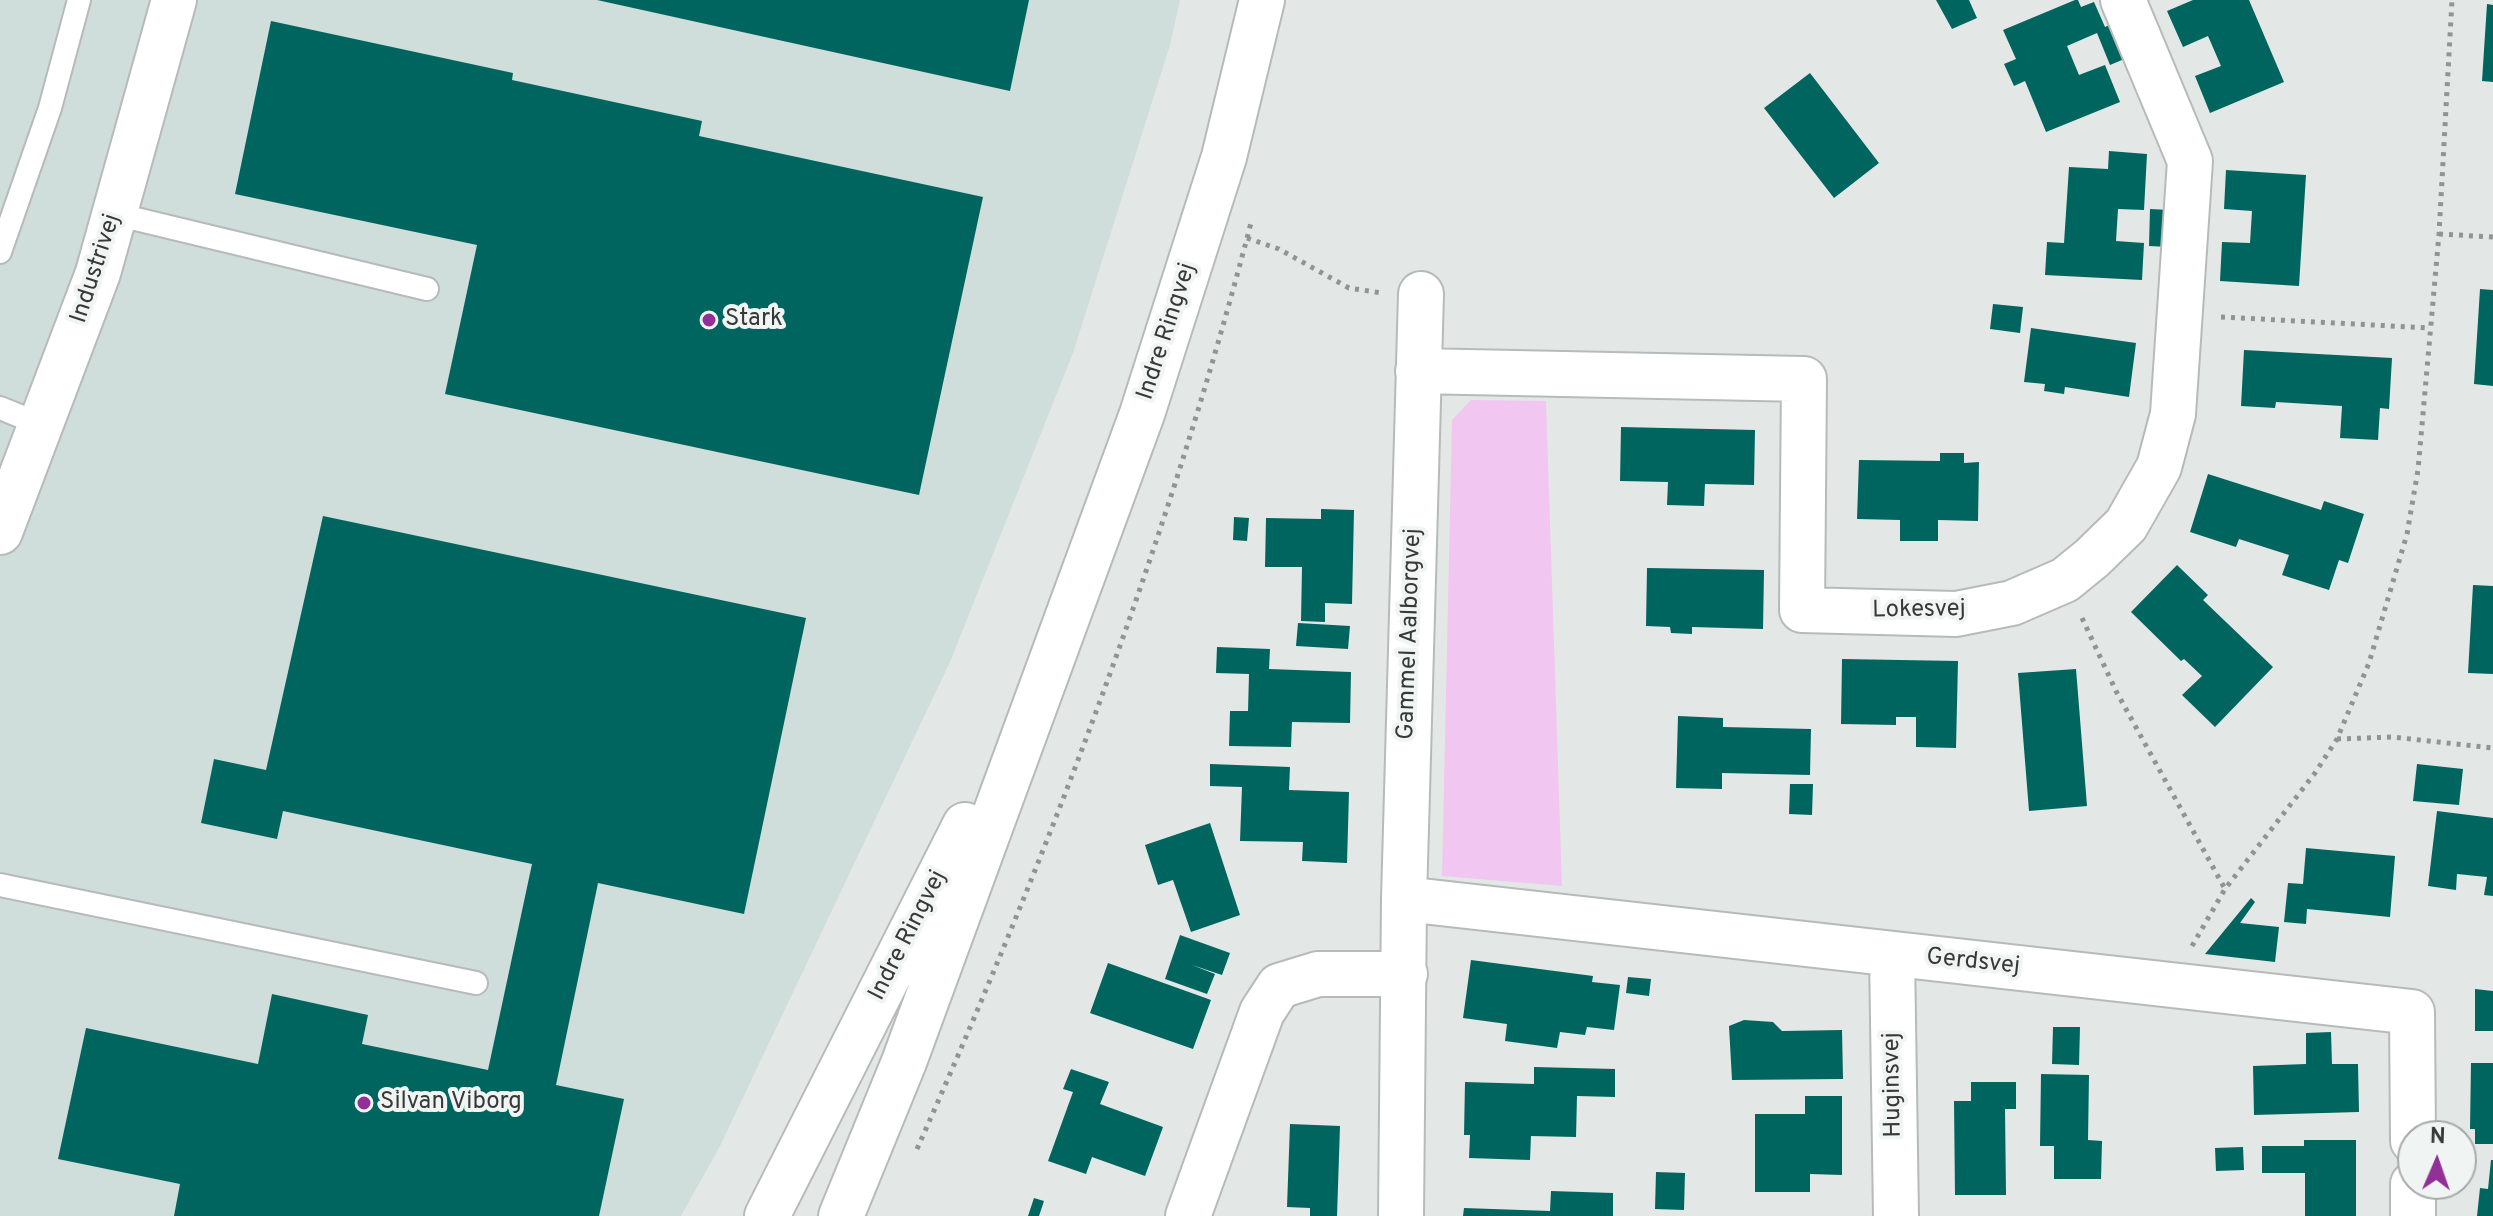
<!DOCTYPE html>
<style>
body{margin:0}
#map{position:relative;width:2493px;height:1216px;overflow:hidden;background:#e3e8e7;font-family:Overpass,sans-serif}
canvas{display:block}
.north{position:absolute;left:2397px;top:1120px;width:80px;height:80px;box-sizing:border-box;background:#f0f5f4;border:2px solid #a6aaa9;border-radius:50%;rotate:2deg;font-size:22px;font-weight:700;line-height:32px;text-align:center;color:#373939}
.north::after{content:'';display:block;margin:auto;width:28px;height:36px;background:#933097;clip-path:polygon(50% 0,100% 100%,50% 72%,0 100%)}
</style>
<div id="map">
<canvas width="2493" height="1216"></canvas>
<div class="north">N</div>
</div>
<script>
const c = document.querySelector('canvas').getContext('2d');
c.lineJoin = 'round';
function fillPath(path, color) {
  c.fillStyle = color;
  c.fill(path, 'evenodd');
}
function trace(path, color, width, dash) {
  c.strokeStyle = color;
  c.lineWidth = width;
  c.lineCap = dash ? 'butt' : 'round';
  c.setLineDash(dash || []);
  c.stroke(path);
}
function label(font, color, halo, rows, align = 'center') {
  c.font = font + ' Overpass,sans-serif';
  c.lineWidth = 8;
  c.setLineDash([]);
  c.textBaseline = 'middle';
  c.strokeStyle = halo;
  c.fillStyle = color;
  for (const [text, x, y, turn = 0] of rows) {
    c.save();
    c.translate(x, y);
    c.rotate((+turn || 0) * Math.PI / 180);
    c.textAlign = isNaN(turn) ? turn : align;
    if (halo) c.strokeText(text, 0, 0);
    c.fillText(text, 0, 0);
    c.restore();
  }
}
fillPath(new Path2D(`
 M0,0H1180L1170,45L1073,353L950,662L720,1146L681,1216H0Z`), '#cfdddb');
fillPath(new Path2D(`
 M1471,400L1546,401L1562,886L1442,876L1452,420Z`), '#f1c6f1');
fillPath(new Path2D(`
 M597,0H1029L1010,91Z
 M1936,0H1969L1977,18L1952,29Z
 M2075,0H2078L2081,7L2094,2L2105,27L2114,23L2129,57L2110,65L2097,33L2067,46L2079,75L2105,65L2120,102L2046,132L2025,81L2014,86L2004,64L2016,59L2003,30Z
 M2193,0H2249L2284,82L2210,113L2195,76L2221,66L2208,36L2183,47L2167,11Z
 M2487,4L2493,5V82L2482,81Z
 M271,21L513,73L512,80L702,121L699,136L983,197L919,495L445,394L477,245L235,194Z
 M1810,73L1879,163L1834,198L1764,108Z
 M2109,151L2147,154L2144,210L2118,209L2116,241L2144,243L2142,280L2045,275L2047,242L2064,243L2069,167L2108,169Z
 M2226,170L2306,175L2299,286L2220,281L2222,242L2250,243L2252,211L2224,209Z
 M2150,209L2170,210L2169,247L2149,246Z
 M2480,289L2493,290V386L2474,384Z
 M1993,304L2023,307L2020,333L1990,329Z
 M2031,328L2136,343L2129,397L2065,387L2064,394L2044,391L2045,384L2024,382Z
 M2244,350L2392,358L2389,409L2380,408L2378,440L2340,438L2342,406L2276,402L2275,408L2241,406Z
 M1621,427L1755,430L1754,485L1705,484L1704,506L1667,505L1668,482L1620,481Z
 M1940,453H1964V463L1979,462L1978,521L1938,520V541H1900V520L1857,519L1859,460L1940,461Z
 M2208,474L2321,510L2324,501L2364,514L2348,563L2339,560L2329,590L2282,575L2289,555L2239,539L2236,547L2190,532Z
 M1321,509L1354,510L1352,604L1325,603V622L1301,621L1302,567H1265L1266,518L1321,519Z
 M323,516L806,618L744,914L598,883L556,1085L624,1099L599,1216H174L180,1184L58,1159L86,1028L258,1064L272,994L368,1015L362,1044L488,1070L532,864L283,811L277,839L201,823L214,759L266,770Z
 M1234,517L1249,518L1247,541L1233,540Z
 M2177,565L2208,595L2203,600L2273,667L2215,727L2182,695L2202,676L2184,659L2181,661L2131,612Z
 M1647,568L1764,570L1763,629L1692,627V634L1671,633L1670,627L1646,626Z
 M2473,585L2493,586V674L2468,673Z
 M1298,623L1350,626L1348,649L1296,646Z
 M1217,647L1270,649L1269,669L1351,672L1350,723L1292,722L1291,747L1229,746L1230,711H1248L1249,674L1216,673Z
 M1842,659L1958,661L1956,748L1916,747V717H1896V725L1841,724Z
 M2076,669L2087,806L2029,811L2018,673Z
 M1678,716L1723,718V727L1811,729L1810,775L1722,773V789L1676,788Z
 M1210,764L1290,767L1289,790L1349,792L1347,863L1302,861L1303,842L1240,841L1242,787L1210,786Z
 M2417,764L2463,769L2459,805L2413,801Z
 M1790,784H1813L1812,815L1789,814Z
 M2437,811L2493,818V896L2484,895L2487,877L2457,874L2456,890L2428,886Z
 M1210,823L1240,915L1191,932L1173,880L1158,885L1145,845Z
 M2306,848L2395,856L2390,917L2307,909L2306,924L2284,922L2288,883L2303,884Z
 M2251,898L2255,902L2240,923L2279,927L2275,962L2205,954Z
 M1180,935L1230,953L1222,975L1192,965L1215,974L1207,994L1165,979Z
 M1471,960L1593,976L1592,982L1620,985L1614,1030L1587,1027L1585,1035L1560,1032L1557,1048L1505,1041L1507,1024L1463,1018Z
 M1108,963L1211,1000L1193,1049L1090,1013Z
 M1628,977L1651,979L1649,996L1626,993Z
 M2475,989L2493,991V1031H2475Z
 M1744,1020L1773,1022L1782,1031L1842,1030L1843,1079L1732,1080L1729,1026Z
 M2053,1027H2080L2079,1065L2052,1064Z
 M2331,1032L2332,1064H2358L2359,1112L2254,1115L2253,1066L2306,1064V1033Z
 M2471,1063H2493V1144H2475V1129H2470Z
 M1534,1067L1615,1069V1097L1577,1096L1576,1137L1531,1136L1530,1160L1469,1158L1470,1135H1464L1465,1082L1534,1084Z
 M1071,1069L1109,1082L1100,1104L1163,1127L1145,1176L1092,1157L1086,1174L1048,1161L1073,1092L1063,1089Z
 M2041,1074L2089,1075L2088,1140L2102,1141L2101,1179H2054V1146H2040Z
 M1971,1082H2016V1109H2005L2006,1195H1955L1954,1101H1971Z
 M1805,1096H1842V1175L1810,1174V1192H1755V1114H1805Z
 M1290,1124L1340,1126L1337,1216H1310V1208L1287,1207Z
 M2304,1140H2356V1216H2305V1173H2262V1146H2304Z
 M2243,1147L2244,1170L2216,1171L2215,1148Z
 M2491,1160H2493V1216H2477L2480,1188L2488,1189Z
 M1656,1172L1685,1173L1684,1210L1655,1209Z
 M1551,1191L1613,1193V1216H1463L1464,1208L1550,1211Z
 M1034,1198L1044,1201L1039,1216H1028Z`), '#00655f');
const lane = new Path2D(`
 M115,214L427,289
 M0,252L50,108L79,0
 M0,408L42,425
 M0,885L476,983`);
const street = new Path2D(`
 M1418,371L1804,379L1802,610L1956,614L2012,603L2065,580L2092,558L2126,525L2159,467L2173,414L2190,161L2123,0
 M0,532L98,273L174,0
 M1404,899L2412,1012L2413,1141
 M1892,954L1896,1216
 M2413,1184V1216
 M1188,1216L1262,1012L1279,986L1318,974H1405
 M1401,1216L1404,899L1421,294`);
const secondary = new Path2D(`
 M767,1216L965,825
 M841,1216L904,1062L1142,414L1224,157L1262,0`);
trace(lane, '#b6bbba', 26);
trace(street, '#b6bbba', 48);
trace(secondary, '#b6bbba', 48);
trace(new Path2D(`
 M2439,234L2493,237
 M1247,238L1279,249L1349,288L1382,293
 M2221,317L2430,328
 M2082,618L2116,691L2225,889
 M2337,739L2392,737L2493,748
 M2192,946L2225,889L2315,773L2337,739L2369,663L2407,534L2418,470L2439,234L2452,0
 M917,1149C1051,848 1169,539 1252,219`), '#909493', 5, [4, 6]);
trace(lane, '#fff', 22);
trace(street, '#fff', 44);
trace(secondary, '#fff', 44);
for (const [x, y, r, color] of [
 [709,320,8,"#933097"],
 [364,1103,8,"#933097"]
]) {
  const dot = new Path2D();
  dot.arc(x, y, r, 0, 2 * Math.PI);
  c.fillStyle = color;
  c.fill(dot);
  trace(dot, '#f0f5f4', 3);
}
label('24px', '#373939', '#f0f5f4', [
 ["Industrivej",97,269,-72],
 ["Indre Ringvej",1168,332,-72],
 ["Lokesvej",1919,611,-1],
 ["Gammel Aalborgvej",1411,634,-88],
 ["Indre Ringvej",909,936,-63],
 ["Gerdsvej",1973,963,6],
 ["Huginsvej",1894,1085,-91]
]);
label('24px', '#373939', '#f0f5f4', [
 ["Stark",725,320],
 ["Silvan Viborg",380,1103]
], 'left');
</script>
